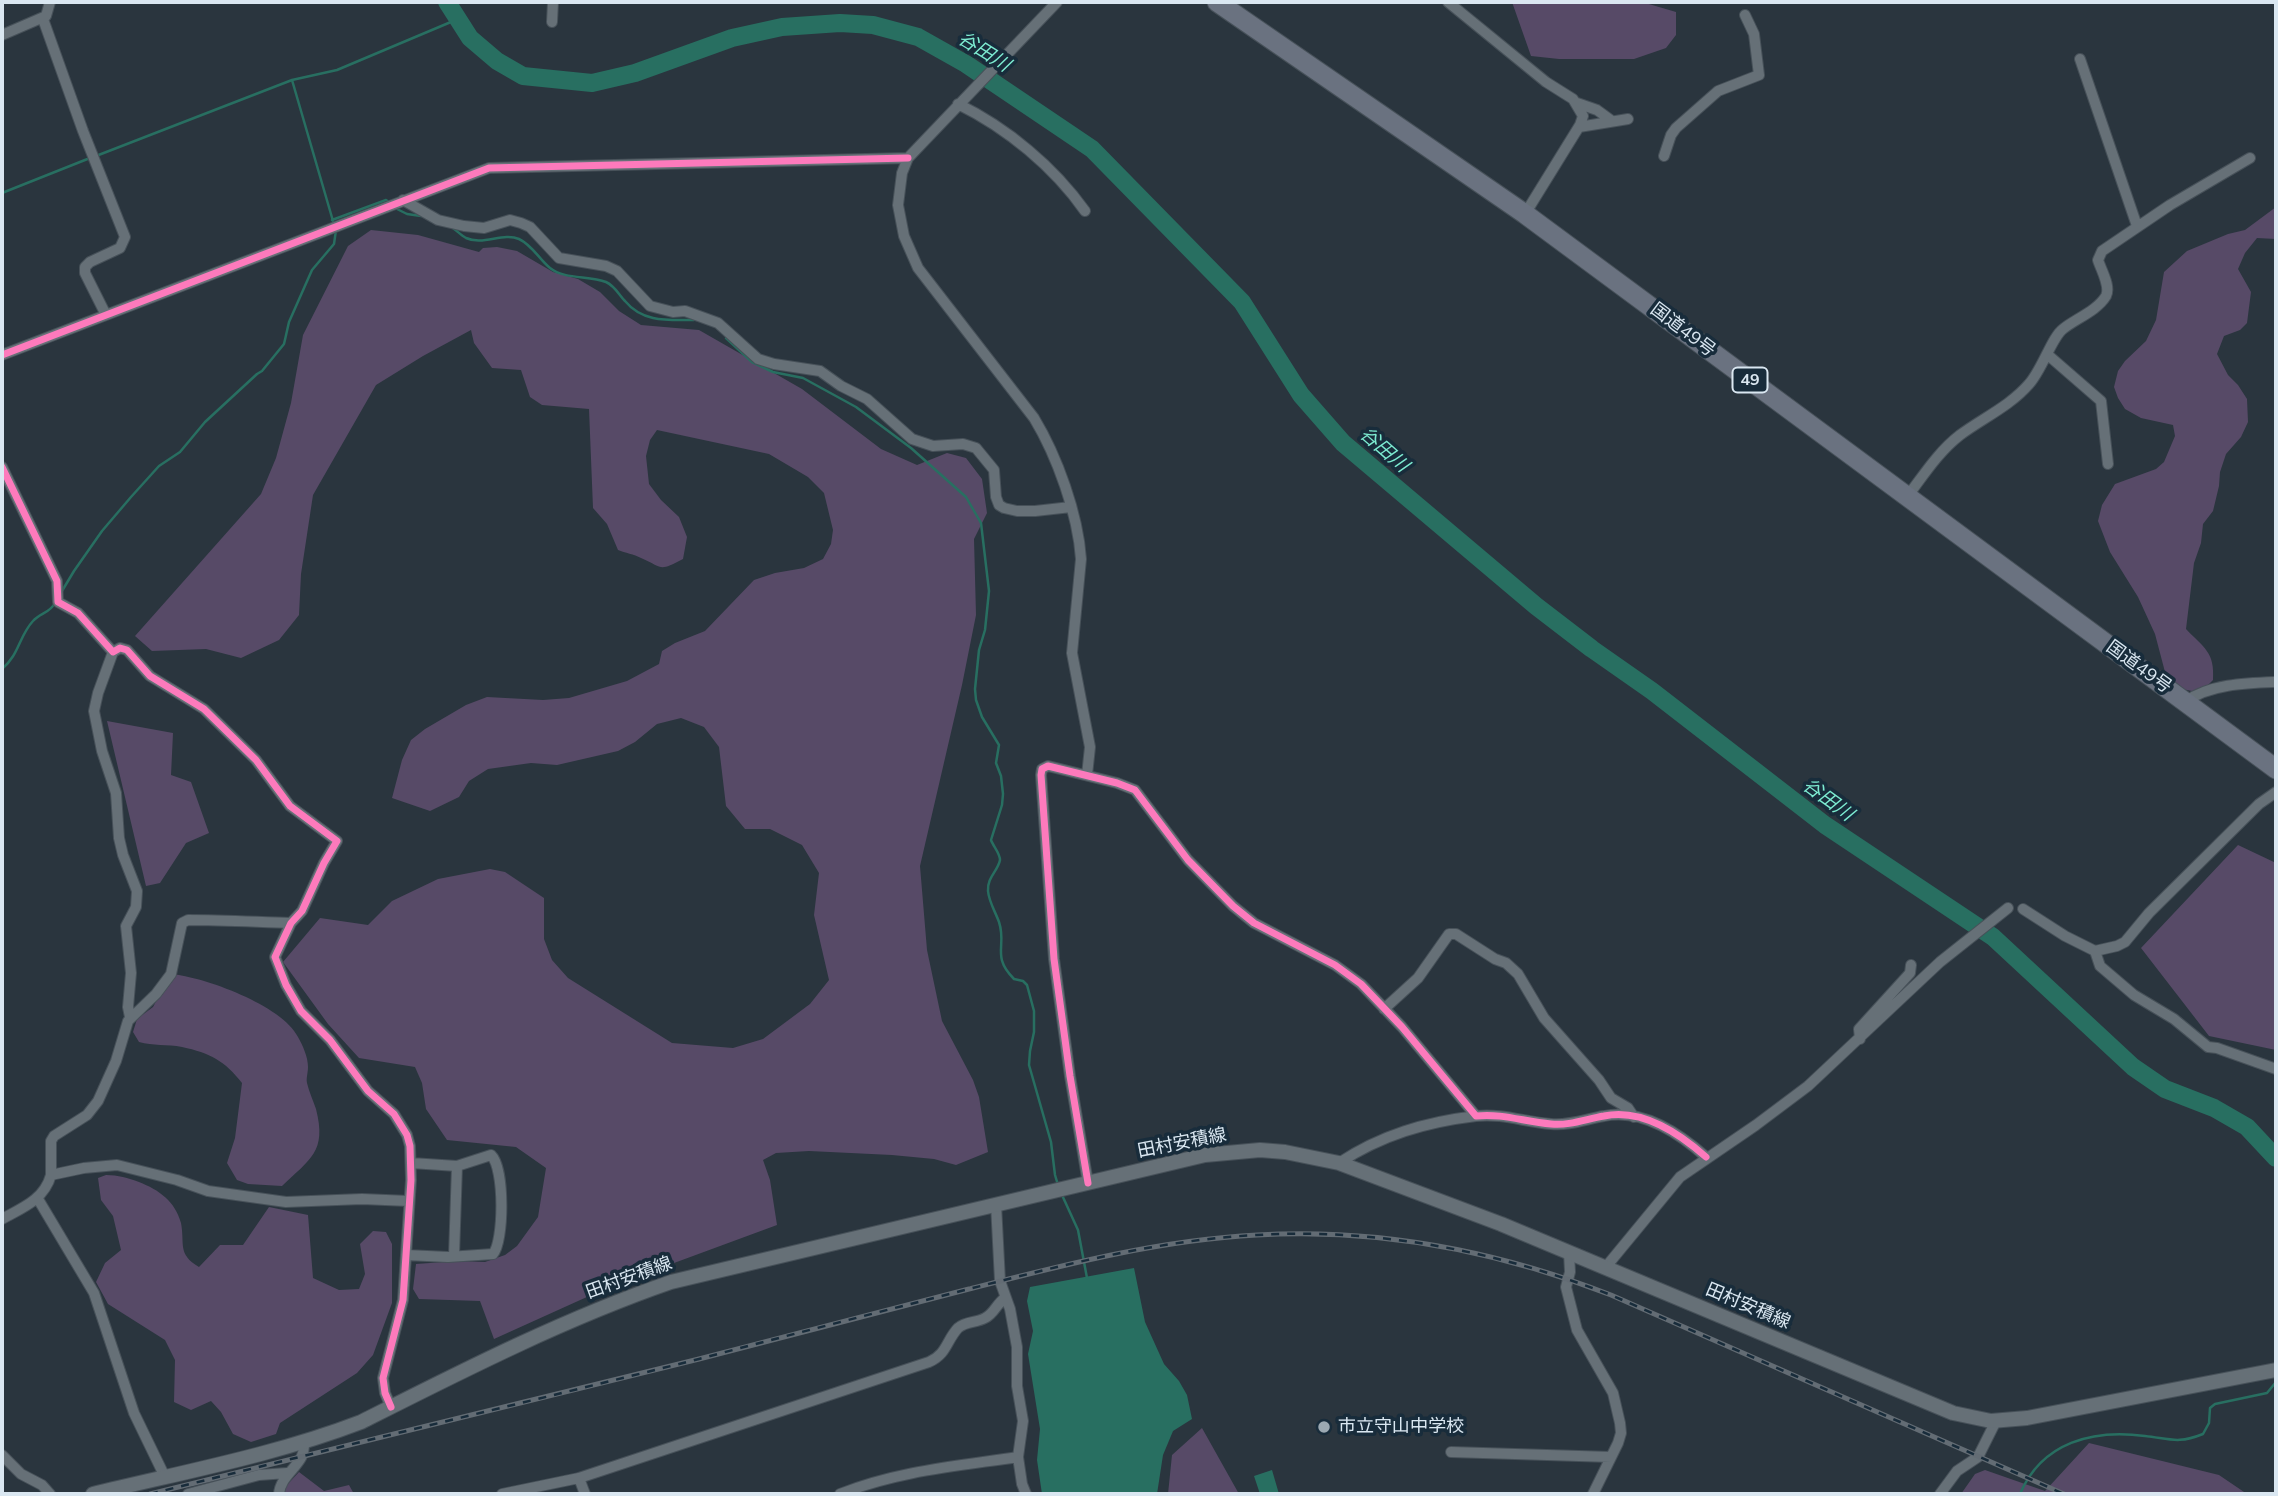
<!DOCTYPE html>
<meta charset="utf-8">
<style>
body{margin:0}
#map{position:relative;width:2278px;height:1496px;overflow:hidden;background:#2a353e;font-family:Mulish,sans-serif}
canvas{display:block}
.frame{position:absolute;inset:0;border:4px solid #dae7f1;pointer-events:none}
</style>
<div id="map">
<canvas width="2278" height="1496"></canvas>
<div class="frame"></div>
</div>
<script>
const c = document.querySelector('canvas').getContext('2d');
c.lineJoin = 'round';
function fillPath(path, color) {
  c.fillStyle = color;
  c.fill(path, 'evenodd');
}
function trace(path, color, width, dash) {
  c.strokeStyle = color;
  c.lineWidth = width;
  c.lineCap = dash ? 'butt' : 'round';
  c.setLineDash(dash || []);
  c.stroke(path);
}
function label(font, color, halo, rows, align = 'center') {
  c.font = font + ' Mulish,"Noto Sans JP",sans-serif';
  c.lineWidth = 7;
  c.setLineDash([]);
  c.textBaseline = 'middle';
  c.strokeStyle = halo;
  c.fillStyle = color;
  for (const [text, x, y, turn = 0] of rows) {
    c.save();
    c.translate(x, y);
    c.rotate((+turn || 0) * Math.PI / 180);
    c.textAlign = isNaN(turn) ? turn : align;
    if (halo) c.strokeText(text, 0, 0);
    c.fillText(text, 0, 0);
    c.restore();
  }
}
fillPath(new Path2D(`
 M1512,2H1642L1676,12V35L1666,48L1634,59H1559L1531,56Z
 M2276,207V239L2257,238L2245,253L2238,269L2251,292L2247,323L2240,330L2224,336L2217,354L2228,375L2238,385L2247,399L2248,422L2241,437L2226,454L2220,472L2219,486L2213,511L2203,524L2201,543L2194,563L2186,629C2204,648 2215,652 2213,680L2205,688L2192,691L2182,689L2165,672L2155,634L2138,597L2110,552L2098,521L2102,505L2115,484L2156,469L2164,462L2175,436L2173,425L2141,418L2125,409L2118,398L2114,387L2118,371L2125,361L2146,341L2156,320L2164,272L2187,251L2228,234L2245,230Z
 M371,230L418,235L479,252L483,248L497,247L517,251L553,272L578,279L600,292L619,311L641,325L699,330L802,389L881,449L917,465L947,453L966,458L982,479L987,513L974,539L976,615L962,685L920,866L927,950L942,1021L973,1080L979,1097L988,1152L956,1165L934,1159L892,1155L809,1151L776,1153L763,1160L770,1180L777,1225L609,1287L494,1339L480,1301L419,1299L413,1289L416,1264L458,1261L485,1262L505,1255L517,1246L538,1217L546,1168L516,1147L447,1140L426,1109L422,1083L415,1067L359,1058L328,1024L283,962L320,918L368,925L392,901L438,879L490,869L505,872L544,898V939L552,960L568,978L672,1043L733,1048L763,1039L810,1004L829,980L814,915L819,873L802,845L770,829H745L726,806L719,747L704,727L681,718L657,724L635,742L618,751L557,765L531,763L488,769L469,781L459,797L430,811L392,798L402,760L411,740L425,729L466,705L487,697L543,700L569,698L627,681L659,664L662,651L675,643L705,631L754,580L775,573L804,568L823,559L831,544L833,530L824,493L808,477L769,454L657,430L650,440L646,456L649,484L661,500L679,517L687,537L683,559C658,572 664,568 641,558C634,554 625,553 618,550L607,524L593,508L589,409L542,405L530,397L521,370L492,368L474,343L471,330L423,356L376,385L313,495L301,574L299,615L279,640L241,658L206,649L152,651L135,636L261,494L276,458L291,403L303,335L348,246Z
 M107,721L173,733L171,775L191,782L209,833L186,843L160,883L146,886Z
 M2238,845L2276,863V1050L2209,1036L2141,948Z
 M171,974C204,977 282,1005 298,1037C303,1046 308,1057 308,1067C308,1073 306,1078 307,1083C309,1092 313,1100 316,1109C327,1152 310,1159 282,1186L248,1184L237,1180L227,1163L235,1138L242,1083C225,1061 210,1053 182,1047C167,1044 153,1046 139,1042L133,1032L137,1019L153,1007Z
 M106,1175C118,1175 128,1178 139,1182C159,1190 175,1201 181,1223C185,1244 177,1254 199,1267L220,1245H243L269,1207L308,1215L313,1278L339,1290L359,1289L365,1274L360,1244L373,1231L386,1232L392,1244V1303L373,1355L357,1373L280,1423L276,1434L251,1442L233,1434L221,1412L211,1401L191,1410L174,1402L175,1360L165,1340L108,1304L96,1282L105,1263L121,1250L113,1216L101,1200L98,1178Z
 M1202,1428L1239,1494H1168L1172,1455Z
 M2089,1443L2219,1475L2247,1494H1961L1975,1474L1985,1470L2045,1491Z
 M299,1472L324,1491L349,1485L354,1494H284L286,1486Z`), '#574a67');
fillPath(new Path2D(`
 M1134,1268L1145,1322L1164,1364L1179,1381L1187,1395L1192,1419L1173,1431L1163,1455L1157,1494H1042L1037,1460L1040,1429L1028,1354L1033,1331L1027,1301L1030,1287Z
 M1272,1470L1279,1494H1260L1254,1476Z`), '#286f61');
trace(new Path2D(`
 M292,80L333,221
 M96,156L292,80L337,70L458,19
 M2,193L90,158
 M395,208L407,214L421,216
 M332,220L386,200L390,203
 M453,228C457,231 462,236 466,238C483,246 503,232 519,239C532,245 539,259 550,268C565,280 589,275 606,282C615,286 619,295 625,301C643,323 669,320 694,320
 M726,338L752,362L773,372L803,378L856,407L911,448L966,497L981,523L989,591L985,630L979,650L975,689L976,700L982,717L999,745L996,763L1001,776L1003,794L1002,805L991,840C993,846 1000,853 1000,860C998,871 987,877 988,891C989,902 995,911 999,922C1007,946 991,956 1014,979L1023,981L1027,985L1034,1011V1032L1030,1051L1029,1065L1051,1142L1055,1175L1058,1185
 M62,591L74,571L102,531L131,497L159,466L180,452L205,422L257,374L262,371L284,344L289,322L308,279L312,270L334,244L336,230
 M2,669C19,655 19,636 33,621C40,613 50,613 55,603
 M1062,1195L1078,1230L1087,1278
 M2020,1494C2042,1442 2093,1429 2145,1436C2171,1439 2178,1444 2203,1434L2209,1423L2210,1408L2215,1404L2267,1393L2276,1382`), '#286f61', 2.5);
trace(new Path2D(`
 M447,2L470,38L497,61L523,76L592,83L635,73L732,38L782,27L840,23L873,25L918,37L966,64L1092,149L1242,302L1301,395L1343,443L1536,606L1592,649L1652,691L1825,825L1993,937L2133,1067L2165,1089L2214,1108L2247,1127L2276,1158`), '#286f61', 18);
const street = new Path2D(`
 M1057,2L908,158L902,173L898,205L904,236L918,268L1034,418C1057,456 1078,514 1081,559L1072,653L1090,747L1087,775
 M1448,2L1546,82L1573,99L1583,116L1580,125L1525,214
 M43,19L83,131L125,237L120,248L90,262L85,267V273L106,315
 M552,22L553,2
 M2,35L46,16L50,2
 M2080,59L2137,226
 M1577,103L1597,110L1612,121
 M958,104C1007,128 1054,167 1085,211
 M1579,127L1628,119
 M1664,156L1671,135L1676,128L1718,91L1759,75L1754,34L1745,15
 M403,200L438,220L464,226L484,228L510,220L521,223L530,227L559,258L606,266L617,271L650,306L673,312L685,311L718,323L758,359L774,364L820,371L841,386L867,399L912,439L933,446L963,444L976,448L994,470L996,497L999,505L1004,508L1017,511H1035L1071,507
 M2,355L489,168L908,158
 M2048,355L2101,401L2108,464
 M2,467L57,581L58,602L78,613L113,652L120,648L127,650L150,676L204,709L256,760L290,806L337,841L324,863L302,911L291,923L275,957L286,985L301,1011L330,1040L368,1091L394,1114L407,1135L410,1146L411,1180L403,1300L383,1378L385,1393L391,1407
 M1907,497C1923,476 1938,452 1960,435C1983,418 2010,406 2029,384C2042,370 2052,337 2063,329C2075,319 2097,311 2106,296C2111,286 2101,270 2098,260L2102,251L2170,205L2250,158
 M113,652L98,693L94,711L102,751L116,793L119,838L123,855L137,891L136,907L126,926L131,973L128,1007L130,1017
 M2185,702C2209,684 2247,683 2276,682
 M2023,909L2065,936L2095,951L2117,946L2125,942L2149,913L2259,804L2276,792
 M2095,951L2100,966L2134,995L2174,1019L2208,1047L2217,1048L2276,1069
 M1384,1009L1418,978L1449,934H1456L1495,959L1506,963L1518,974L1544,1018L1599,1080L1611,1098L1628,1108L1634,1117
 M1860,1039L1859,1029L1910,973L1911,965
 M1339,1163C1381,1135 1426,1122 1476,1116
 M51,1175V1141L54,1136L87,1115L98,1101L116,1061L128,1021L156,994L171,974L182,923L188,920C222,920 257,922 291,923
 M1088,1183L1070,1076L1054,959L1041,775L1042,769L1048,766L1117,783L1135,790L1188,860L1233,906L1254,923L1335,965L1361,984L1402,1027L1476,1116C1502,1113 1525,1122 1551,1124C1569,1126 1586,1119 1604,1116C1642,1108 1679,1133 1706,1157
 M38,1199L94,1293L134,1413L165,1477
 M996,1204L1000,1281L1010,1309L1017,1347V1386L1023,1421L1018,1457L1022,1484L1026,1494
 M2,1219C22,1208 44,1200 51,1175L84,1168L117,1165L177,1180L208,1191L286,1202L362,1199L409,1201
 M1569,1253L1570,1272L1566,1287L1577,1330L1613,1393L1620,1423L1621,1433L1618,1443L1593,1494
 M406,1255L448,1257L493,1254C504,1242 505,1168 491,1155L457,1166L411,1163
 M454,1256L457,1166
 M1605,1268L1680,1177L1756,1125L1808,1086L1940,962L2008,908
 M1451,1452L1611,1457
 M2,1455L21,1474L42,1485L50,1494
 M579,1478L929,1362C947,1354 946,1341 958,1328C966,1321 976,1323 985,1318C994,1314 997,1303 1005,1298
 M188,1494L259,1475L287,1473
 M279,1494C280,1473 309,1463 303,1442
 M502,1494L579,1478L585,1494
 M840,1494C897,1471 958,1466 1018,1457
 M1940,1494L1957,1471L1978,1457L1996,1421`);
const secondary = new Path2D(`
 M93,1494C183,1472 275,1455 361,1422C462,1371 564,1319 671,1282L1205,1155L1260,1150L1285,1152L1339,1163L1501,1224L1953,1413L1991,1421L2027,1418L2276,1370`);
const highway = new Path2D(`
 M1217,2L1525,214L2276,769`);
trace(street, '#475159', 12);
trace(secondary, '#475159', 16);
trace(highway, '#475159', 21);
trace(street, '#667077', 10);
trace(secondary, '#667077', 14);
trace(highway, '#6a7280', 19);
const rail = new Path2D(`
 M150,1494C333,1448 516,1405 699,1359C789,1335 879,1312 969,1289C1063,1265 1159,1240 1257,1235C1377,1228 1498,1251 1611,1295L2064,1494`);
trace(rail, '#636c74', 5);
trace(rail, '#182c3b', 2.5, [8]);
trace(new Path2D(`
 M2,355L489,168L908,158
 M2,467L57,581L58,602L78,613L113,652L120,648L127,650L150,676L204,709L256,760L290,806L337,841L324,863L302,911L291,923L275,957L286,985L301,1011L330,1040L368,1091L394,1114L407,1135L410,1146L411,1180L403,1300L383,1378L385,1393L391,1407
 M1088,1183L1070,1076L1054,959L1041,775L1042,769L1048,766L1117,783L1135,790L1188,860L1233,906L1254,923L1335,965L1361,984L1402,1027L1476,1116C1502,1113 1525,1122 1551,1124C1569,1126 1586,1119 1604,1116C1642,1108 1679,1133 1706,1157`), '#fd7abc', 7);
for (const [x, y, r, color] of [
 [1324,1427,7,"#9ca9b2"]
]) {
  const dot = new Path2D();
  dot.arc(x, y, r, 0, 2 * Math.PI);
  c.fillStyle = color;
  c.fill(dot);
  trace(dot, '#182c3b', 2.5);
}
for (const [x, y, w] of [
 [1750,380,35]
]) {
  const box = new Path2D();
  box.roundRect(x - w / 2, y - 12.5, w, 25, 5);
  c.fillStyle = '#182c3b';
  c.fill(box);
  trace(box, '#dae7f1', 2);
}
label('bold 16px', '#dae7f1', null, [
 ["49",1750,380]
]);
label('18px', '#dae7f1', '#182c3b', [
 ["国道49号",1683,330,37],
 ["国道49号",2139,667,36],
 ["田村安積線",1182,1143,-11],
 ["田村安積線",629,1278,-20],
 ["田村安積線",1748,1306,23]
]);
label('18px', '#dae7f1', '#182c3b', [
 ["市立守山中学校",1338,1427]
], 'left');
label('italic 19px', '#7debd1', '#182c3b', [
 ["谷田川",984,52,32],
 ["谷田川",1384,450,41],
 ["谷田川",1828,800,36]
]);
</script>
